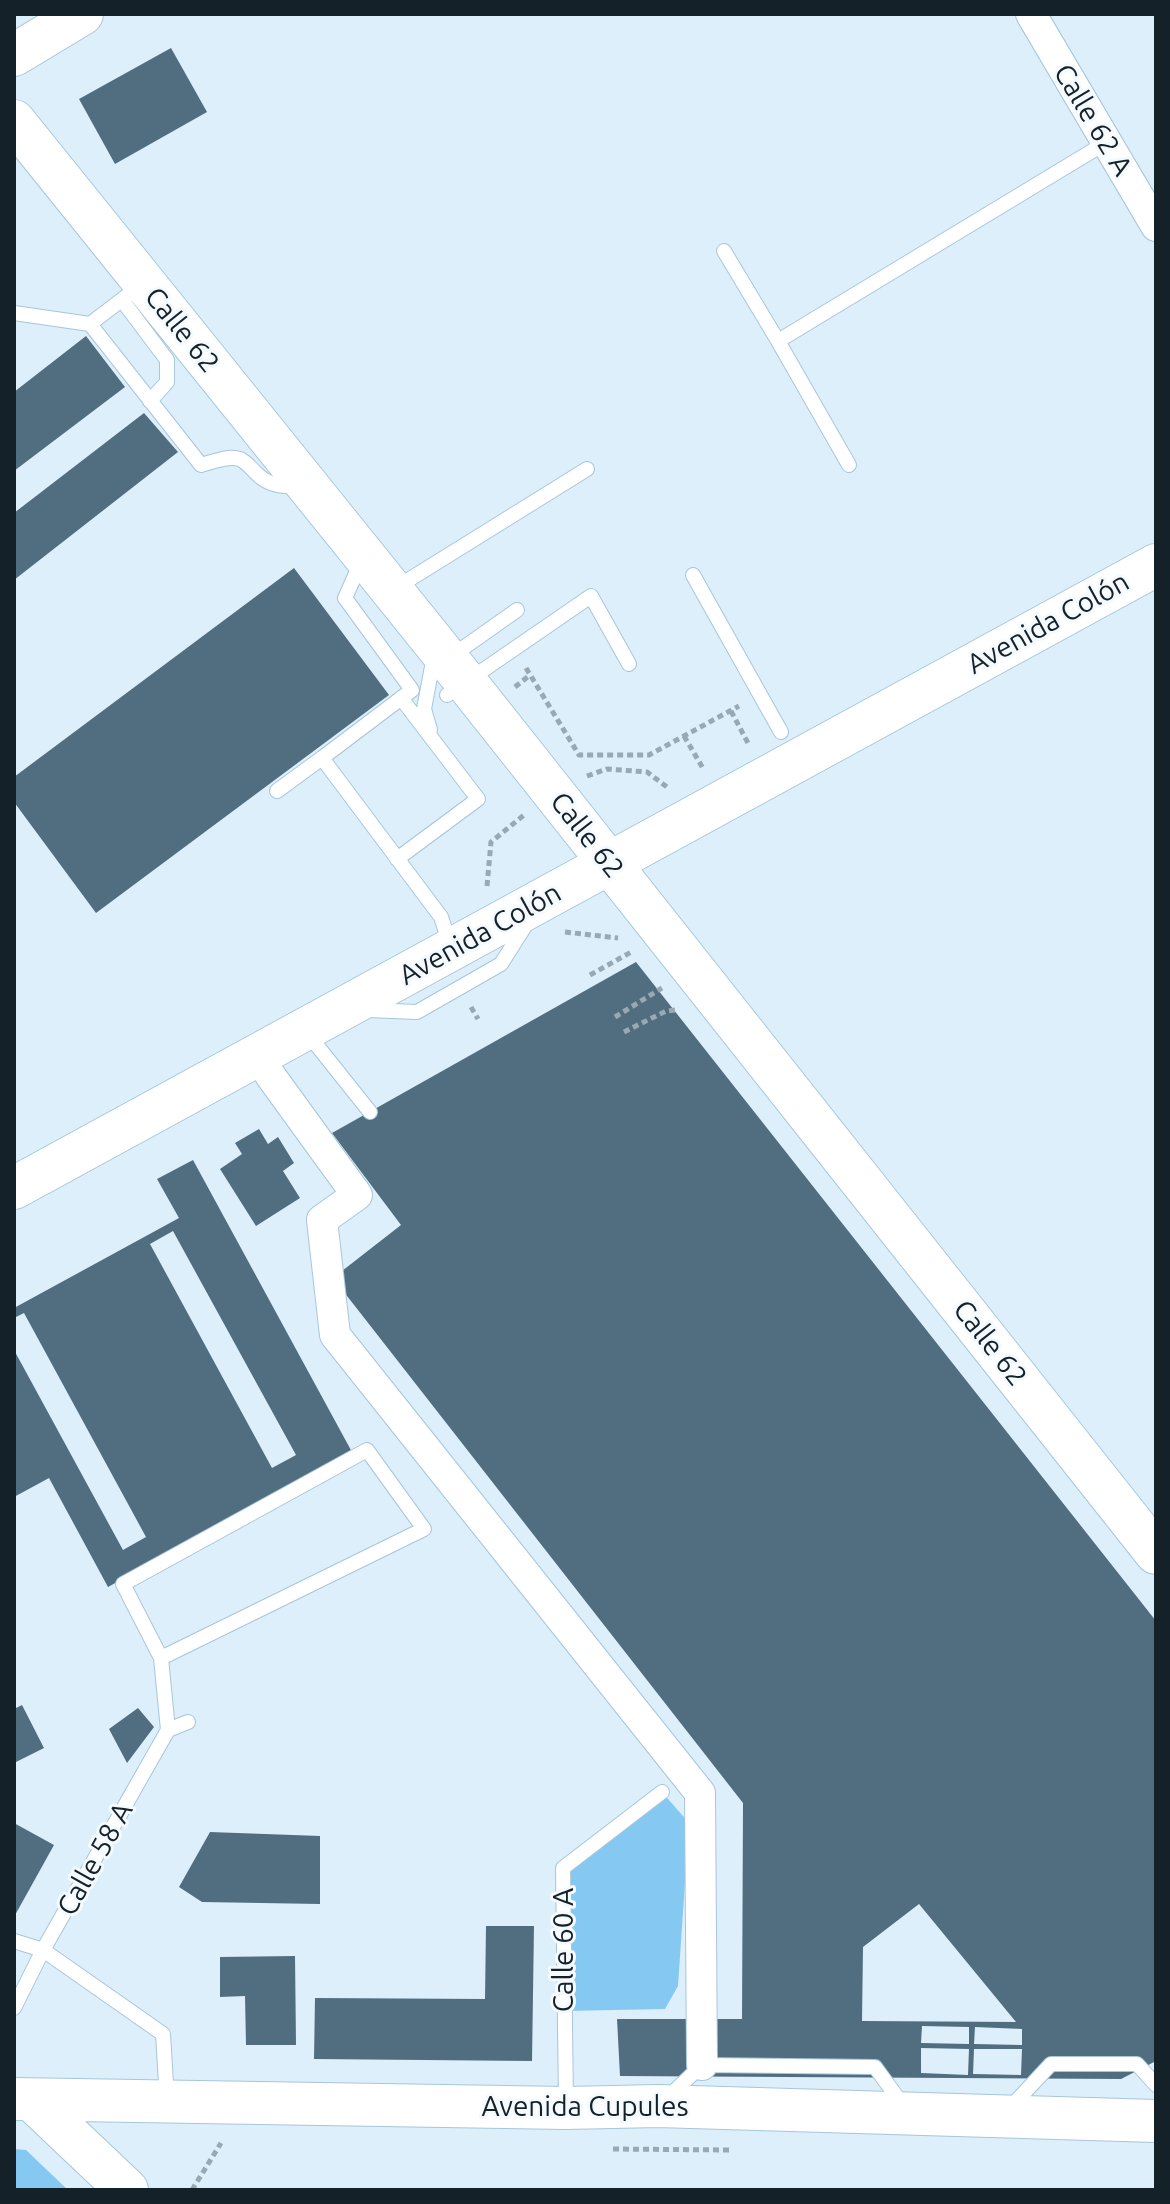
<!DOCTYPE html>
<meta charset="utf-8">
<style>
body{margin:0}
#map{position:relative;width:1170px;height:2204px;overflow:hidden;background:#dceffb;font-family:Ubuntu,sans-serif}
canvas{display:block}
.frame{position:absolute;inset:0;border:16px solid #152129;pointer-events:none}
</style>
<div id="map">
<canvas width="1170" height="2204"></canvas>
<div class="frame"></div>
</div>
<script>
const c = document.querySelector('canvas').getContext('2d');
c.lineJoin = 'round';
function fillPath(path, color) {
  c.fillStyle = color;
  c.fill(path, 'evenodd');
}
function trace(path, color, width, dash) {
  c.strokeStyle = color;
  c.lineWidth = width;
  c.lineCap = dash ? 'butt' : 'round';
  c.setLineDash(dash || []);
  c.stroke(path);
}
function label(font, color, halo, rows, align = 'center') {
  c.font = font + ' Ubuntu,sans-serif';
  c.lineWidth = 6;
  c.setLineDash([]);
  c.textBaseline = 'middle';
  c.strokeStyle = halo;
  c.fillStyle = color;
  for (const [text, x, y, turn = 0] of rows) {
    c.save();
    c.translate(x, y);
    c.rotate((+turn || 0) * Math.PI / 180);
    c.textAlign = isNaN(turn) ? turn : align;
    if (halo) c.strokeText(text, 0, 0);
    c.fillText(text, 0, 0);
    c.restore();
  }
}
fillPath(new Path2D(`
 M662,1792L689,1823L678,1986L665,2009L564,2011L563,1868Z
 M14,2149L26,2150L68,2190H14Z`), '#85c9f2');
fillPath(new Path2D(`
 M171,48L207,112L115,164L79,99Z
 M86,336L125,387L14,471V392Z
 M144,413L178,452L14,580V513Z
 M294,568L389,695L96,913L14,802V777Z
 M636,962L1156,1621V2061L1121,2079L620,2076L617,2019H742L743,1803L333,1278L401,1225L332,1133ZM919,1904L1016,2022L862,2021L863,1947ZM922,2026L969,2027V2044L921,2043ZM975,2027L1022,2029V2045L974,2044ZM921,2048L969,2049L968,2075L921,2073ZM974,2049H1022L1021,2075L973,2074Z
 M259,1129L268,1144L278,1137L294,1163L283,1171L300,1198L256,1226L220,1169L242,1154L235,1143Z
 M193,1160L352,1452L108,1587L49,1478L14,1497V1350L123,1550L146,1537L24,1313L14,1318V1308L179,1218L157,1179ZM173,1231L296,1455L272,1468L150,1244Z
 M22,1705L44,1748L14,1763V1709Z
 M138,1708L154,1727L127,1763L109,1729Z
 M14,1823L54,1845L14,1917Z
 M210,1832L320,1836V1904L202,1902L179,1887Z
 M486,1926H534L532,2061L314,2059L315,1998L485,1999Z
 M295,1956L296,2045H246L245,1996L220,1997V1957Z`), '#516e80');
const lane = new Path2D(`
 M724,251L778,341
 M122,300L167,360V382L150,401
 M14,313L90,324L201,465C212,462 228,455 240,459C246,462 250,467 255,472C267,485 281,487 298,486
 M90,324L128,295
 M849,465L778,341L1107,142
 M362,560L345,598L412,690L322,758L441,917L446,932L442,947
 M693,575L781,732
 M394,589L587,469
 M449,658L517,610
 M447,695L591,596L629,664
 M430,730L424,709L434,656
 M277,791L322,758
 M397,859L478,799L401,698
 M367,1010L417,1012L501,964L527,923
 M307,1033L370,1112
 M367,1450L424,1529L161,1658L123,1584Z
 M161,1658L168,1730
 M14,1941L43,1950L163,2034L167,2100
 M14,2008L43,1950L168,1730L188,1722
 M667,2098L702,2065L875,2067L905,2108
 M566,2103L563,1868L662,1792
 M1009,2109L1051,2064H1137L1156,2085`);
const street = new Path2D(`
 M1031,14L1156,226
 M270,1075L357,1195L322,1220L335,1335L700,1793L702,2065`);
const secondary = new Path2D(`
 M14,55L82,14
 M14,121L465,681L1156,1553
 M14,1188L1156,565
 M14,2099L566,2108L658,2106L1156,2121
 M32,2100L127,2190`);
trace(lane, '#a7c6da', 16);
trace(street, '#a7c6da', 32);
trace(secondary, '#a7c6da', 44);
trace(new Path2D(`
 M526,668L579,755H649L739,706
 M515,687L530,675
 M731,711L749,745
 M684,736L704,770
 M587,776L607,769L647,772L667,787
 M487,886L491,842L524,815
 M565,932L618,938
 M590,975L633,951
 M471,1007L478,1019
 M615,1017L662,988
 M624,1032L666,1011L676,1010
 M613,2149L731,2150
 M192,2190L221,2143`), '#98a9b4', 5, [6, 4]);
trace(lane, '#fff', 14);
trace(street, '#fff', 30);
trace(secondary, '#fff', 42);
label('28px', '#152129', '#f4fafe', [
 ["Calle 62 A",1093,120,59],
 ["Calle 62",182,330,51],
 ["Avenida Colón",1048,623,-29],
 ["Calle 62",587,835,52],
 ["Avenida Colón",480,934,-29],
 ["Calle 62",990,1343,52],
 ["Calle 58 A",95,1859,-61],
 ["Calle 60 A",564,1950,-90],
 ["Avenida Cupules",585,2107]
]);
</script>
